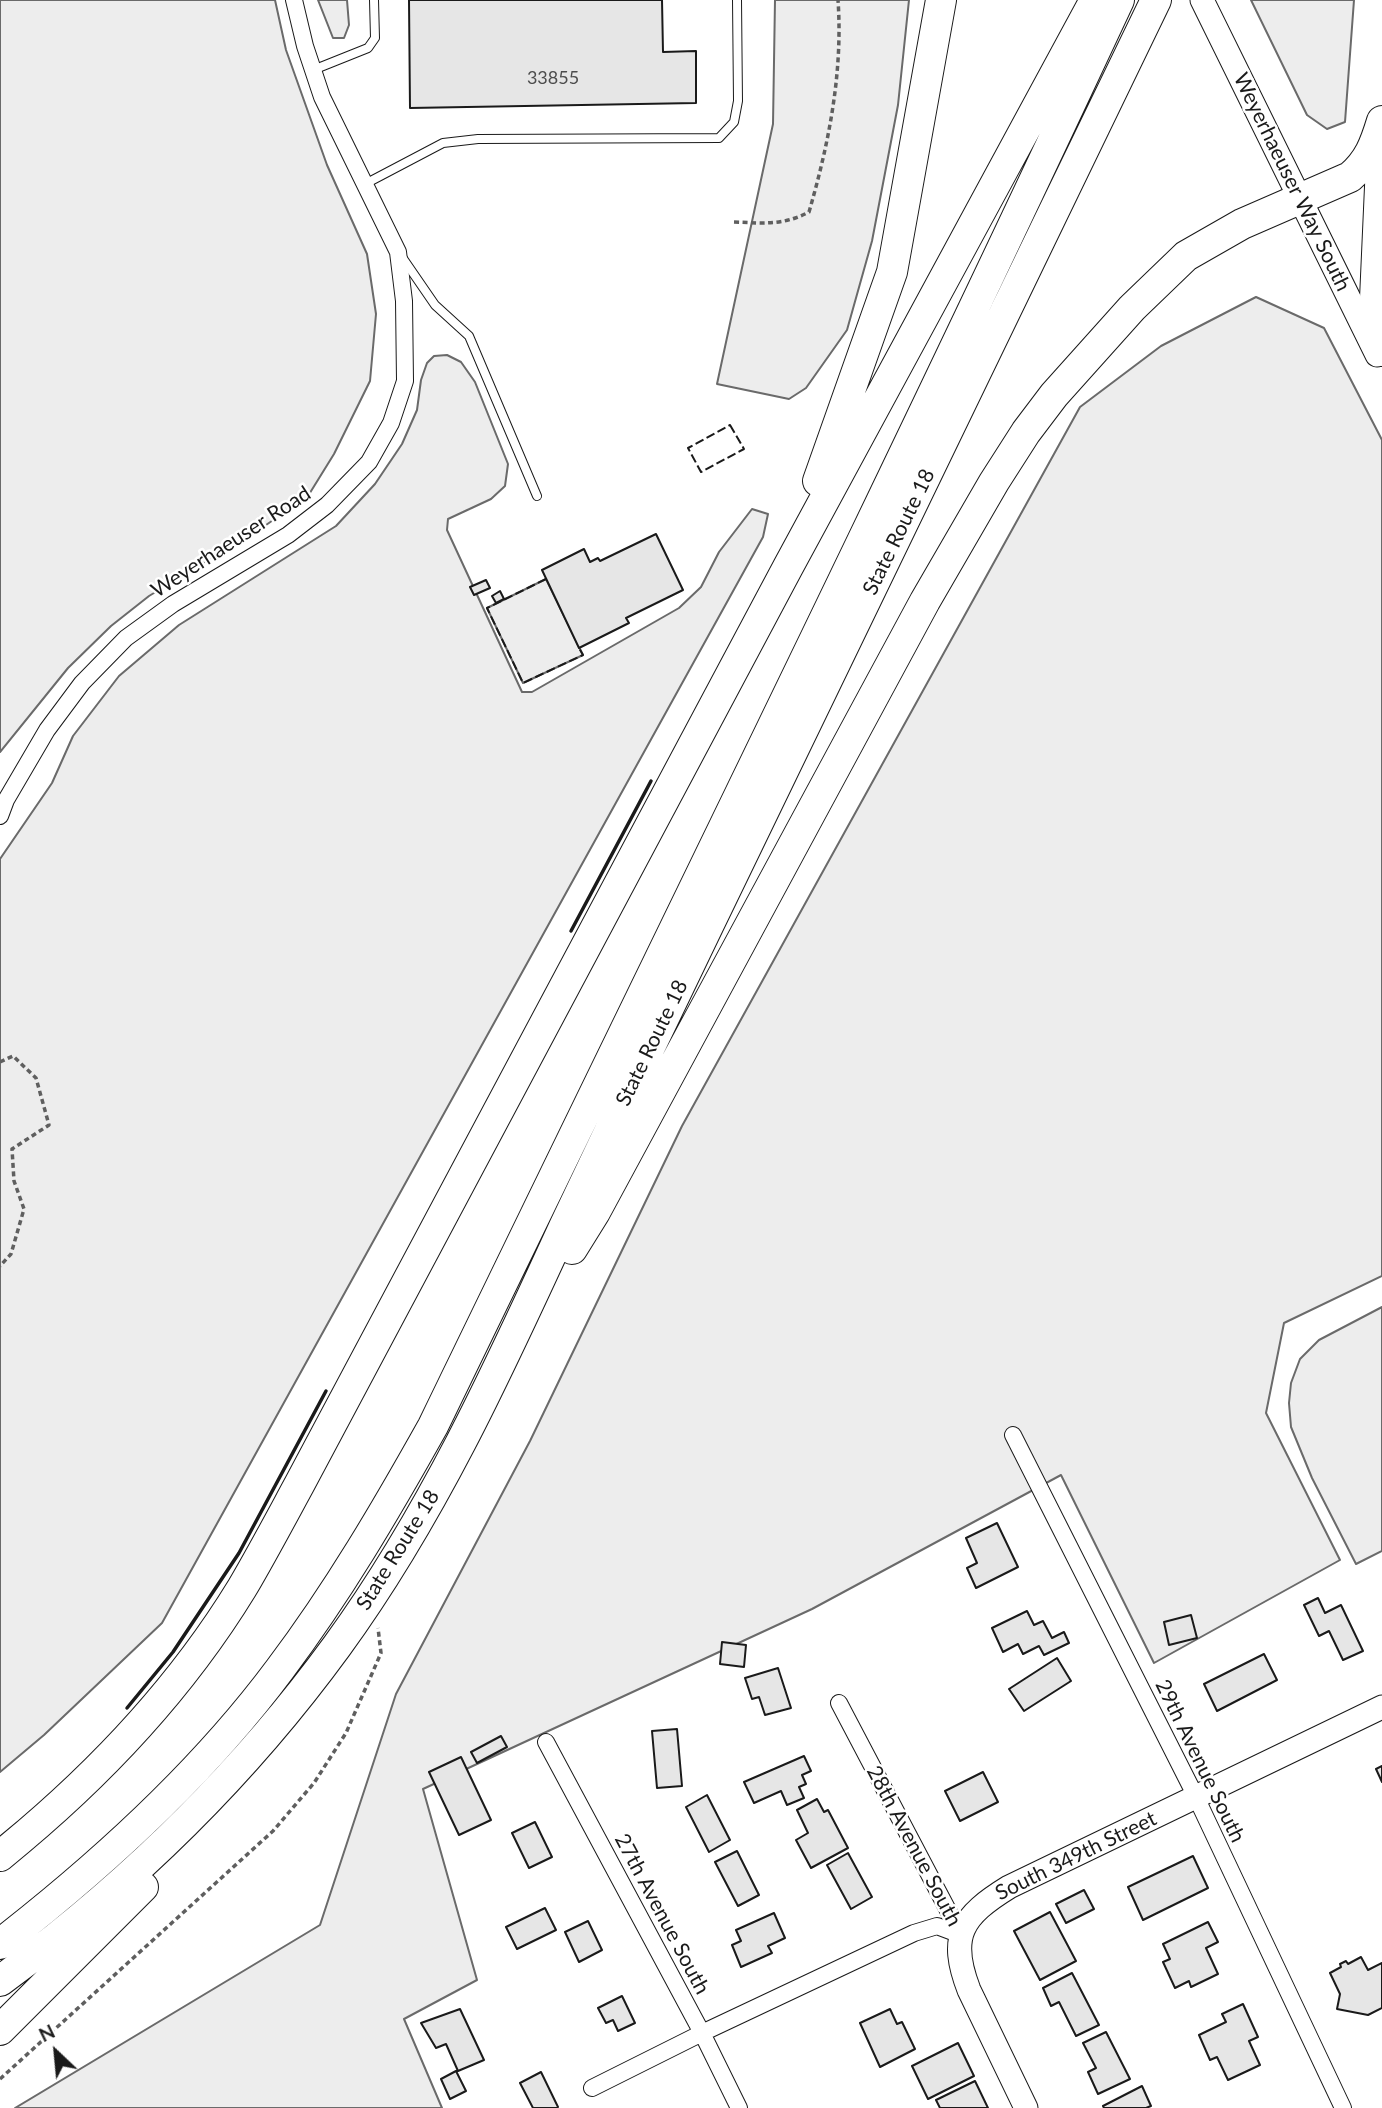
<!DOCTYPE html>
<style>
body{margin:0}
#map{position:relative;width:1382px;height:2108px;overflow:hidden;background:#fff;font-family:Lato,sans-serif}
canvas{display:block}
.north{position:absolute;left:21px;top:2017px;width:70px;height:70px;-webkit-text-stroke:5px #fff;paint-order:stroke;rotate:334deg;font-size:19px;font-weight:700;line-height:28px;text-align:center;color:#1a1a1a}
.north::after{content:'';display:block;margin:auto;width:24px;height:32px;background:#1a1a1a;clip-path:polygon(50% 0,100% 100%,50% 72%,0 100%)}
</style>
<div id="map">
<canvas width="1382" height="2108"></canvas>
<div class="north">N</div>
</div>
<script>
const c = document.querySelector('canvas').getContext('2d');
c.lineJoin = 'round';
function fillPath(path, color) {
  c.fillStyle = color;
  c.fill(path, 'evenodd');
}
function trace(path, color, width, dash) {
  c.strokeStyle = color;
  c.lineWidth = width;
  c.lineCap = dash ? 'butt' : 'round';
  c.setLineDash(dash || []);
  c.stroke(path);
}
function label(font, color, halo, rows, align = 'center') {
  c.font = font + ' Lato,sans-serif';
  c.lineWidth = 5;
  c.setLineDash([]);
  c.textBaseline = 'middle';
  c.strokeStyle = halo;
  c.fillStyle = color;
  for (const [text, x, y, turn = 0] of rows) {
    c.save();
    c.translate(x, y);
    c.rotate((+turn || 0) * Math.PI / 180);
    c.textAlign = isNaN(turn) ? turn : align;
    if (halo) c.strokeText(text, 0, 0);
    c.fillText(text, 0, 0);
    c.restore();
  }
}
const built = new Path2D(`
 M0,0H275L286,50L327,165L367,254L376,314L370,381L334,454L308,496L266,525L149,596L111,626L68,668L0,752Z
 M318,0H347L349,25L344,38H333Z
 M775,0H909L898,105L872,241L847,330L806,388L789,399L717,384L773,124Z
 M1251,0H1354L1345,122L1327,129L1307,115Z
 M1256,297L1324,328L1382,440V1276L1284,1323L1266,1413L1340,1560L1154,1663L1061,1475L812,1609L423,1789L477,1980L404,2019L442,2108H15L320,1925L396,1694L530,1441L682,1126L1080,407L1161,346Z
 M447,355L461,362L475,382L508,464L505,486L491,499L448,519L447,530L522,692H532L679,608L701,587L719,552L752,509L768,514L763,537L162,1623L44,1735L0,1772V859L52,783L73,736L119,676L179,625L336,526L375,484L402,444L417,410L421,380L427,363L434,356Z
 M546,579L583,655L523,683L487,608Z
 M1382,1307V1551L1356,1564L1312,1478L1291,1427L1289,1403L1291,1383L1300,1359L1319,1340Z`);
fillPath(built, '#ededed');
trace(built, '#6a6a6a', 2);
const building = new Path2D(`
 M409,0H662L663,52L696,51V103L410,108Z
 M656,534L683,590L626,618L629,623L579,648L542,570L584,549L590,562L598,558L600,561Z
 M486,580L490,588L474,595L470,587Z
 M500,591L504,599L496,603L492,596Z
 M997,1523L1018,1567L976,1588L967,1568L977,1563L966,1538Z
 M1318,1598L1325,1613L1341,1605L1363,1651L1343,1660L1329,1631L1319,1636L1304,1605Z
 M1027,1611L1034,1625L1043,1621L1052,1638L1064,1632L1069,1643L1044,1655L1039,1646L1023,1654L1018,1644L1003,1652L992,1628Z
 M1191,1615L1197,1638L1169,1645L1164,1622Z
 M722,1642L746,1645L744,1667L720,1664Z
 M1264,1654L1277,1680L1217,1711L1204,1684Z
 M1057,1658L1071,1681L1024,1711L1009,1689Z
 M778,1668L791,1708L765,1715L759,1697L752,1699L745,1678Z
 M677,1729L682,1786L657,1788L652,1731Z
 M501,1736L507,1747L477,1763L471,1752Z
 M804,1756L811,1771L802,1775L806,1784L799,1787L804,1798L787,1805L781,1791L754,1803L744,1782Z
 M461,1757L491,1820L459,1835L429,1772Z
 M1382,1766V1782L1376,1769Z
 M983,1772L998,1802L960,1821L945,1791Z
 M707,1795L730,1840L709,1852L686,1807Z
 M817,1799L824,1812L828,1810L848,1848L811,1868L796,1840L808,1833L797,1810Z
 M535,1822L552,1857L529,1868L512,1833Z
 M737,1851L759,1895L738,1906L715,1862Z
 M848,1853L872,1897L851,1909L827,1865Z
 M1193,1856L1208,1888L1143,1920L1128,1887Z
 M1084,1890L1094,1909L1066,1923L1056,1904Z
 M545,1908L556,1930L517,1949L506,1927Z
 M1050,1912L1076,1961L1040,1980L1014,1931Z
 M774,1913L785,1938L768,1946L772,1953L741,1967L732,1945L741,1941L736,1930Z
 M588,1921L602,1950L579,1962L565,1932Z
 M1208,1922L1218,1942L1206,1948L1218,1974L1191,1987L1189,1981L1175,1988L1163,1962L1170,1959L1163,1944Z
 M1361,1957L1368,1970L1382,1963V2008L1368,2015L1337,2009L1340,1994L1330,1973L1341,1967L1340,1964L1346,1961L1348,1964Z
 M1072,1973L1099,2025L1076,2036L1059,2002L1051,2006L1043,1988Z
 M622,1996L635,2023L618,2031L613,2020L606,2023L598,2008Z
 M1243,2004L1258,2037L1249,2041L1260,2065L1228,2080L1217,2057L1210,2060L1199,2035L1226,2022L1222,2014Z
 M460,2009L484,2060L458,2071L446,2044L436,2048L421,2023Z
 M890,2009L897,2024L902,2022L915,2049L880,2067L860,2023Z
 M1106,2032L1130,2079L1098,2094L1088,2072L1096,2068L1083,2043Z
 M958,2043L974,2076L928,2099L912,2066Z
 M456,2071L466,2091L450,2099L441,2079Z
 M541,2072L558,2107L557,2108H533L520,2083Z
 M975,2081L988,2108H940L936,2100Z
 M1142,2086L1151,2106L1146,2108H1104L1103,2106Z`);
fillPath(building, '#e6e6e6');
trace(building, '#1a1a1a', 2);
const lane = new Path2D(`
 M313,70L368,48L375,38L374,0
 M365,184L443,143L478,139L719,138L734,122L738,101L737,0
 M402,257L435,305L469,336L537,496`);
const street = new Path2D(`
 M0,816L6,800L47,730L82,683L126,638L173,604L288,535L327,505L369,462L391,423L405,381L404,301L398,252L322,97L305,46L294,0
 M1013,1435L1196,1797L1343,2108
 M839,1703L961,1935
 M546,1742L702,2033L739,2108
 M592,2088L702,2033L914,1933L937,1926L961,1935`);
const secondary = new Path2D(`
 M1202,0L1377,355
 M1026,2108L969,1990C948,1936 962,1916 1009,1887L1382,1707`);
const highway = new Path2D(`
 M1382,142L1375,299L1382,351
 M818,481L892,272L941,0
 M572,1249L595,1212L925,601L994,482L1026,432L1054,395L1132,308L1186,256L1242,224L1350,177C1369,161 1375,144 1382,121
 M0,1856C94,1780 179,1691 242,1588C262,1554 280,1520 299,1485L788,567L1095,0
 M0,1944C103,1864 202,1774 280,1669C338,1592 386,1510 433,1426C663,951 896,478 1119,0
 M0,1981C129,1886 243,1775 337,1646C431,1517 498,1371 564,1227C612,1125 661,1024 710,922C859,615 1008,308 1156,0
 M0,2030L143,1887`);
trace(lane, '#1a1a1a', 10);
trace(street, '#1a1a1a', 18);
trace(secondary, '#1a1a1a', 25);
trace(highway, '#1a1a1a', 32);
trace(new Path2D(`
 M734,222C763,223 782,226 809,212C829,143 843,72 838,0
 M0,1062L13,1056L36,1078L49,1125L12,1149L14,1181L24,1209L11,1254L0,1266
 M0,2079L273,1831L314,1783L346,1733L381,1653L378,1628`), '#5f5f5f', 3.5, [5, 3.5]);
trace(lane, '#fff', 8);
trace(street, '#fff', 16);
trace(secondary, '#fff', 23);
trace(highway, '#fff', 30);
trace(new Path2D(`
 M730,425L744,449L701,472L688,448Z
 M546,579L487,608L523,683L583,655L579,648`), '#1a1a1a', 2, [9, 3.5]);
trace(new Path2D(`
 M571,931L651,781
 M127,1708L173,1652L239,1553L326,1391`), '#1a1a1a', 3.5);
label('18px', '#4d4d4d', null, [
 ["33855",553,78]
]);
label('21px', '#1a1a1a', '#fff', [
 ["Weyerhaeuser Way South",1292,182,64],
 ["State Route 18",899,532,-64],
 ["Weyerhaeuser Road",231,542,-33],
 ["State Route 18",652,1043,-64],
 ["State Route 18",398,1550,-58],
 ["29th Avenue South",1200,1761,64],
 ["28th Avenue South",914,1846,62],
 ["South 349th Street",1076,1856,-26],
 ["27th Avenue South",662,1914,62]
]);
</script>
